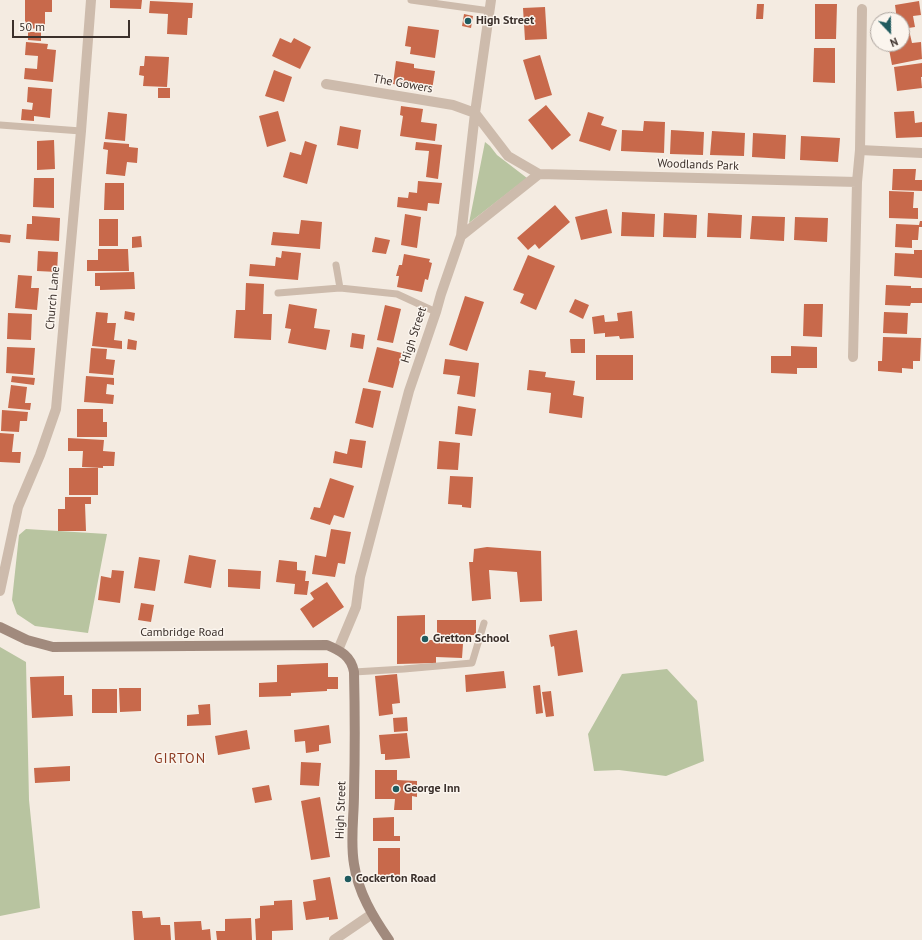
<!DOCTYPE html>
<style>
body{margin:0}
#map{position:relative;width:922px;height:940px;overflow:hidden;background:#f4ebe1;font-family:"PT Sans",sans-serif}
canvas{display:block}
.north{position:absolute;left:870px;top:12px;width:40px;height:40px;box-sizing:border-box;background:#fbf5ee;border:1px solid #aea6a0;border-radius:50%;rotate:158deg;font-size:11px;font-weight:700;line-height:16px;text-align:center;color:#3b302b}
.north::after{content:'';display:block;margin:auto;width:14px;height:18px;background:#1f5a5e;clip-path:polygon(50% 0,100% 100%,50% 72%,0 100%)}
.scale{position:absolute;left:12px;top:20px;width:118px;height:18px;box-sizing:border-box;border:2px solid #3b302b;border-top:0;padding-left:5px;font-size:12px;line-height:14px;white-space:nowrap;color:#3b302b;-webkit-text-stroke:3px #fbf5ee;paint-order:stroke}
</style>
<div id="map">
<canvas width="922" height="940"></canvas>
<div class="north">N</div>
<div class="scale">50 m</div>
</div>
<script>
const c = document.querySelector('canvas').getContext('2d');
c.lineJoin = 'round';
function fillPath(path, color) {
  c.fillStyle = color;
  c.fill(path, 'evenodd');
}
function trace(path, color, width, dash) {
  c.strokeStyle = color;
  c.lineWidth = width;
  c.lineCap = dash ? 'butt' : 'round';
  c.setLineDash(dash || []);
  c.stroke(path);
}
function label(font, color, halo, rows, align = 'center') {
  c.font = font + ' "PT Sans",sans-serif';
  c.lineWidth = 3;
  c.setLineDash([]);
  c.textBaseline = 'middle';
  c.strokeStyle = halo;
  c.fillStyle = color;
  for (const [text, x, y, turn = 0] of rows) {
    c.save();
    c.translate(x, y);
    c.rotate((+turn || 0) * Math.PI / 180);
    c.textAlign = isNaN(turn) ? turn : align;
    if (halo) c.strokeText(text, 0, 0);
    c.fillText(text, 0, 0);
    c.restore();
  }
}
fillPath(new Path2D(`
 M485,142L490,146L497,155L527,178L469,223Z
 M26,529L107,534L88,633L35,626L17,614L12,600L19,535Z
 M0,647L26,662L29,800L40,908L0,916Z
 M667,669L697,701L704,761L666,776L619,770L594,771L588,734L622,674Z`), '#b8c4a0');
fillPath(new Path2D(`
 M25,0H52V12H45V28L25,29Z
 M110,0H142L141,9L110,8Z
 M150,1L193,3L192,18H188L187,35L167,34L168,14L149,13Z
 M919,1L921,15L913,16L915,27L902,29V20H897L895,5Z
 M757,4H764L763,19H756Z
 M815,4H837L836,39H815Z
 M545,7L547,39L525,40L523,8Z
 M464,14L473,16L471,28L462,26Z
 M408,26L439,30L435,58L410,54L411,47L405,46Z
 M909,30L912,43L921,42L922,59L892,65L888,44H902V31Z
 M28,32H41V41L28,40Z
 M280,38L291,43L294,38L311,47L300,69L272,56Z
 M26,42L48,44L47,49L56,50L53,82L24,79L25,68L37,69L38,56L25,55Z
 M814,48H835V83L813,82Z
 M540,55L552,95L535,100L523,60Z
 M145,56L169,57L167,87L143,86L144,76L139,75L140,66H144Z
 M396,61L414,64V68L435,71L432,90L393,84Z
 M922,63V77H921L922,88L897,91L894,67Z
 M274,70L292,77L284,102L265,96Z
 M28,87L52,89L50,118L34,116V121L21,120L22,109L32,110L33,103L27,102Z
 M158,88H170V98H158Z
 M546,105L571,135L552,150L528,120Z
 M401,106L423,109L421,122L437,124L435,141L400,136L403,116L400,115Z
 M278,111L286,141L267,147L259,116Z
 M914,111L915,123L922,122V137L896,138L894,112Z
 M108,112L127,114L125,141L105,139Z
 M588,112L604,117L601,125L617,130L610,151L579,141Z
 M644,121L665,122L664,153L621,151L622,130L643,131Z
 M340,126L361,130L358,149L337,145Z
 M671,130L704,132L703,155L670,154Z
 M712,131L745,133L744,156L710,155Z
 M753,133L786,135L785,159L752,157Z
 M801,136L840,138L838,162L800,160Z
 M54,140L55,169L37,170V141Z
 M305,141L317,145L307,184L283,177L290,152L301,155Z
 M104,142L129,144V147L138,148L137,163L127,162L125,176L106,174L108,150L103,149Z
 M416,142L442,145L438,179L426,177L429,151L415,150Z
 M893,169H916L915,180H922V191L892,190Z
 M34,178H54V208L33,207Z
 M418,181L442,183L439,204L428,203L427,211L397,207L398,197L408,198L409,192L417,193Z
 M105,183H124V210H104Z
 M889,191L914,192L913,208H918V219L889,218Z
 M555,205L570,222L539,249L535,244L528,250L517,238Z
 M607,209L612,233L581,240L575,217Z
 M622,212L655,214L654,237L621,236Z
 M664,213L697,215L696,238L663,237Z
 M708,213L742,215L741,238L707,237Z
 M405,214L421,217L417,248L401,245Z
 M32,216L60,218L59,241L26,239L27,224H32Z
 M752,216L785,217L784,241L750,239Z
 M795,217L828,218L827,242L794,240Z
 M99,219H118V246H99Z
 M301,220L322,222L320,249L271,245L273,232L299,234Z
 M920,221H922V227H919L918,240H912V248L895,247L896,224L919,225Z
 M0,234L11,235L10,243L0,242Z
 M141,236L142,247L132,248V237Z
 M375,237L390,240L386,254L372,252Z
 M98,249H128L129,271H87V260H98Z
 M914,250H922V278L894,276L895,253L914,254Z
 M38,251L58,252L57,272L37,271Z
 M282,251L301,253L298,280L249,276L250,264L275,266L276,257L281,258Z
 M404,254L430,259L429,262L432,263L428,280L425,279L422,292L397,287L399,276H396L399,265H402Z
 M528,255L555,266L536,310L520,303L524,294L513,290Z
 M134,272L135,289L100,290V286H95V273Z
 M18,275L32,276L31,288H39L37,310L15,308Z
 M246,283L264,284L263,314H272L271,340L234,338L236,310H245Z
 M886,285L911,286V288H922V303H911L910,306L885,305Z
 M465,296L484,302L467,351L449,345Z
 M575,299L589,305L583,319L569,312Z
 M289,304L317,309L314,328L330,330L326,350L288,343L291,329L285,328Z
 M804,304H823L822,337L803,336Z
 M385,305L401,309L393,343L377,340Z
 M125,311L135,313L134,321L124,319Z
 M632,311L634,338L620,339L619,336L605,337V333L594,334L592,317L604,315L605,322L618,321L617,313Z
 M96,312L108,313L107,323H116L114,340L122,341V349L92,346Z
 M884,312L908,313L907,334L883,333Z
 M8,313L32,314L31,340L7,339Z
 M352,333L365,335L363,349L350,347Z
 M883,337L921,338L920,361H913V369L902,368V373L878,371V361H882Z
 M128,339L137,341L136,350L127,349Z
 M570,339H585V353H571Z
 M791,346L817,347V368H797V374L771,373V356H791Z
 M7,347L35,348L33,375L6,373Z
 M377,347L402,353L393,388L368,382Z
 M91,348L107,349L106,359L115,360L113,375L89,373Z
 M596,355H633V380H596Z
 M445,359L479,363L475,397L457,394L460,376L443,374Z
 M529,370L546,372L545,377L575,381L573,395L584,397L582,418L549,413L551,393L527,390Z
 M12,376L35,378L34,385L11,382Z
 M86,376L114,378V385L107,384L106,394L114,395L113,404L84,402Z
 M11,385L27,387L25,403H31L30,410L8,408Z
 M363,388L381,391L373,428L355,423Z
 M458,406L476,409L472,436L455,434Z
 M77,409H103V422H107V437H77Z
 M2,410L28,412L27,421H20L19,432L1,431Z
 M0,433L14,434L12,452H21L20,463L0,462Z
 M68,438L104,440L103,451L115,452L114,466H103V468L82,467L83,451H68Z
 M350,439L366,441L362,468L333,463L335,451L347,454Z
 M439,441L460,443L458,470L437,469Z
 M69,468H98V495H69Z
 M450,476L473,477L471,508L462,507V505L448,504Z
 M330,478L354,486L344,518L334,515L330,525L310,519L314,507L320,508Z
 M65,497H91V504H85L86,531H58V509H65Z
 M331,529L351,532L345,564L338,563L335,577L312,574L315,555L326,557Z
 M487,547L541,551L542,601L520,602L517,572L489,570L491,599L472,601L469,562H473L474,549Z
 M189,555L216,560L211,588L184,583Z
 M139,557L160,560L155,591L134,588Z
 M279,560L297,562V570L306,571L305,581H309L307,595L294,594L295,584L276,582Z
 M228,569L261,571L260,589L228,587Z
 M112,570L124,571L120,603L98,600L101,576L111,578Z
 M327,582L344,607L313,628L300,609L314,599L310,593Z
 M141,603L154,605L151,622L138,620Z
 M425,615V640H438V643L463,644L462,658L436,657V663L397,664V616Z
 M437,620H476V635H437Z
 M577,630L583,672L558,676L554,646L551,647L549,635Z
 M328,663V677H338V689H327V691L291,693V696L259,697V683L277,682V665Z
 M504,671L506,688L466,692L465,675Z
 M397,674L400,703L392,704L393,714L379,716L375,676Z
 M64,676V695H72L73,716L32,718L30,677Z
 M540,685L543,713L536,714L533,686Z
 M119,688H141V711L120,712Z
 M92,689H117V713H92Z
 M551,691L554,716L546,717L542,692Z
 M210,704L211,725L187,726V715L199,714L198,705Z
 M407,717L408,731L394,732L393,718Z
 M329,725L331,743L319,745V751L306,753L305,741L295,742L294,730Z
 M247,730L250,749L218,755L215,736Z
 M407,733L410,758L385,760V754H381L379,735Z
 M301,762L321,763L319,786L300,785Z
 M70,766V781L35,783L34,768Z
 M375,770H397V780L417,781V797L412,796V810H394L395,799H375Z
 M269,785L272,800L255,803L252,788Z
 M320,797L330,857L311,860L301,801Z
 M394,817V836H400V841H373V818Z
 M378,848H400V879L378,880Z
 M330,877L338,919L329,920V917L306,920L303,902L316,900L313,880Z
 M292,900L293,930L272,931V940H256L255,919L260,918V906L274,905V901Z
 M132,911H142L143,918L160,917L161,925H170L171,940H134Z
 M251,918L252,940H217L216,931H225V919Z
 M201,921L202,930L210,929L211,940H175L174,922Z`), '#c8694b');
trace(new Path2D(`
 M411,0L490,11
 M0,125L81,131
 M336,265L340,288
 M278,293L340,288L397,294L436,312
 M354,672L404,669L472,663L484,623`), '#cdbbac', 7);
trace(new Path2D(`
 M326,84L453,105L475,113L508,156L539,174L857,182
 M860,150L922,153
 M461,236L539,174
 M853,357L857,182L860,150L862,9
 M0,591L18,507L40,455L56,409L81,131L91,0
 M338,650L356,607L360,577L409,391L436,312L441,294L461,236L475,113L491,0
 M334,940L372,914`), '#cdbbac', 10);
trace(new Path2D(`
 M0,627L27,640L53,647L327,645C341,651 351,656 354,672C355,713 355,753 354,794C354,817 350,841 354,864C358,892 373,917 389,940`), '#a18a7d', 10);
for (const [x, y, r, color] of [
 [468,21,4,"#1f5a5e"],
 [425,639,4,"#1f5a5e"],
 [396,789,4,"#1f5a5e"],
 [348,879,4,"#1f5a5e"]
]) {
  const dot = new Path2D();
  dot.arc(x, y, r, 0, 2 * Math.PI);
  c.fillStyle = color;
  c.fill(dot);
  trace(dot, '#fbf5ee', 1.5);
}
label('bold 12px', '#3b302b', '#fbf5ee', [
 ["High Street",476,21],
 ["Gretton School",433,639],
 ["George Inn",404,789],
 ["Cockerton Road",356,879]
], 'left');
label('12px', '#3b302b', '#fbf5ee', [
 ["The Gowers",403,84,10],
 ["Woodlands Park",698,165,2],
 ["Church Lane",53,298,-85],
 ["High Street",414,335,-72],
 ["Cambridge Road",182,633],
 ["High Street",341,810,-88]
]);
c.letterSpacing = '1px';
label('14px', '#8c3b22', '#fbf5ee', [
 ["GIRTON",180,759]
]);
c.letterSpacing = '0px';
</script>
